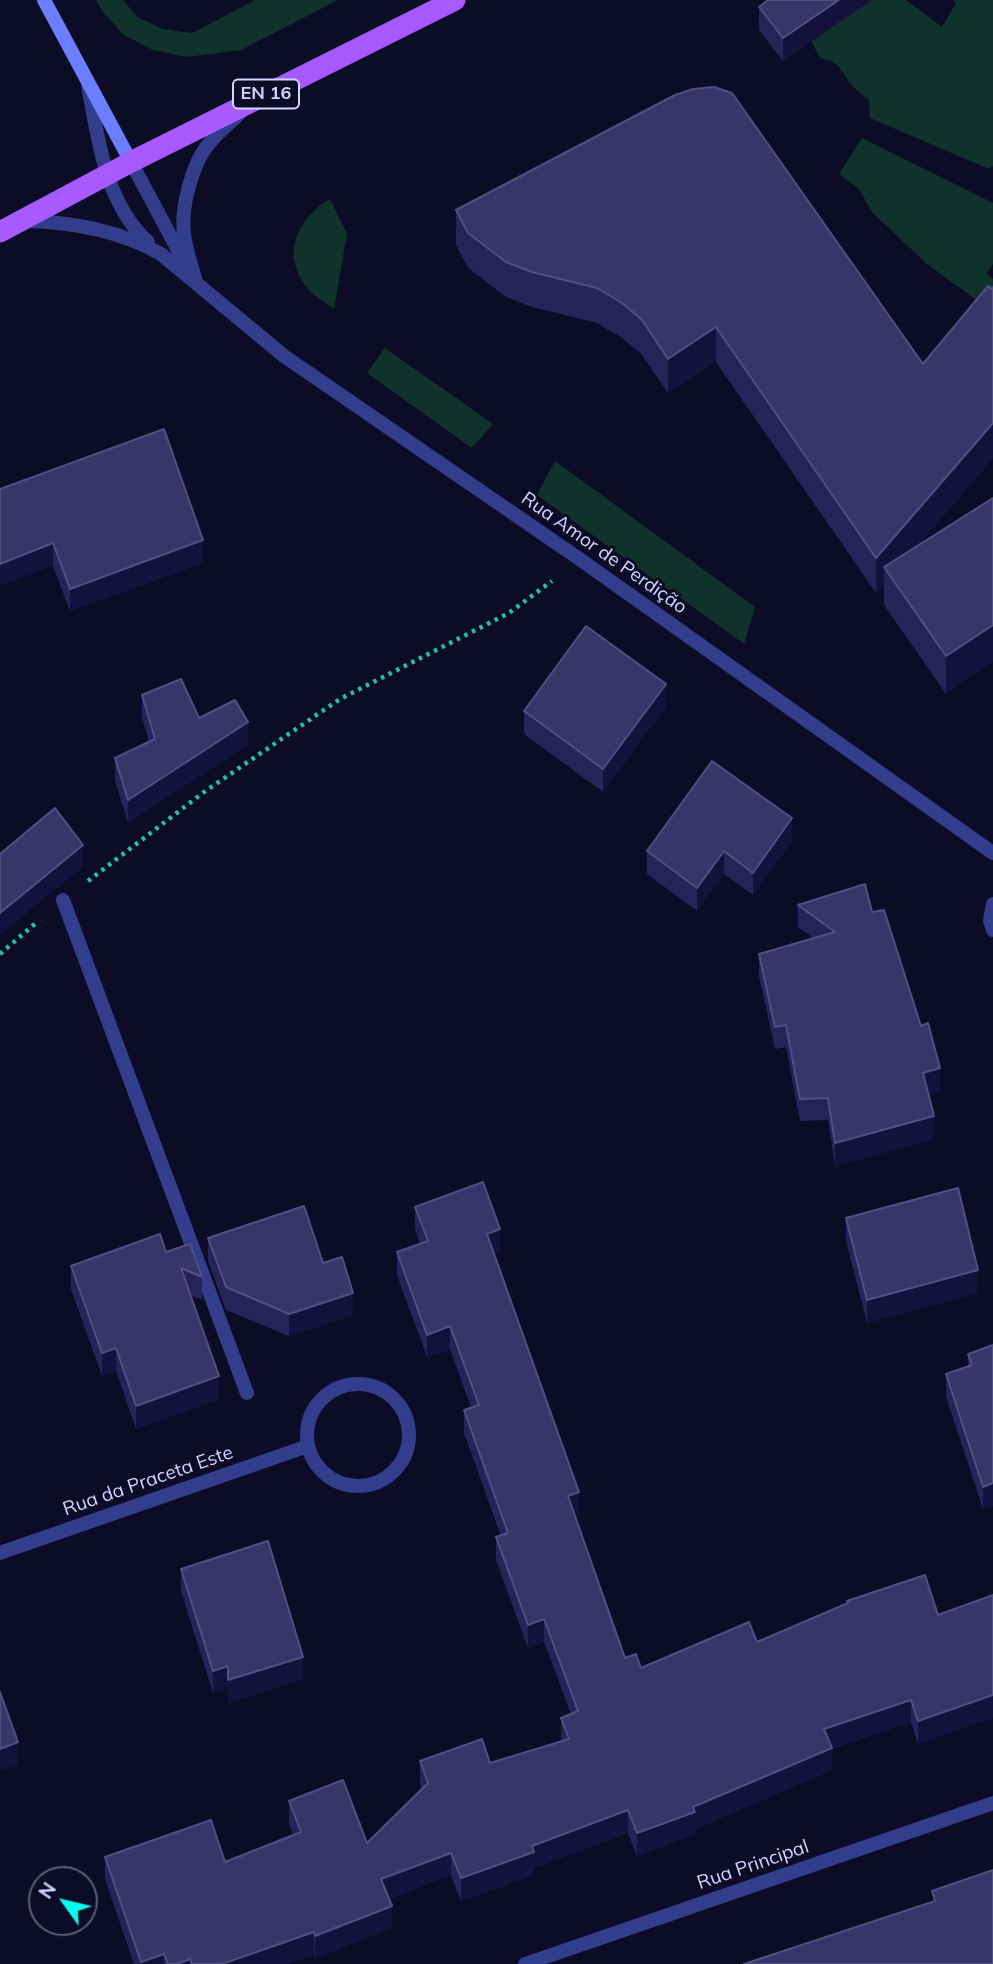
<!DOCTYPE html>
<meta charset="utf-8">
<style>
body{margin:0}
#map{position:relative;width:993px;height:1964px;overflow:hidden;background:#0d0c27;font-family:Mulish,sans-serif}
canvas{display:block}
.north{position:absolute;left:28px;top:1866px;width:70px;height:70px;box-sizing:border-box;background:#0d0c27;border:2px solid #5c5c7d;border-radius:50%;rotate:304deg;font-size:19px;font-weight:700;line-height:28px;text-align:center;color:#d3d5ff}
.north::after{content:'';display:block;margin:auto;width:24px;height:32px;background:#00feed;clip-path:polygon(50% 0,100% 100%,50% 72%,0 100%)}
</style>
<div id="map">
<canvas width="993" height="1964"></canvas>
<div class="north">N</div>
</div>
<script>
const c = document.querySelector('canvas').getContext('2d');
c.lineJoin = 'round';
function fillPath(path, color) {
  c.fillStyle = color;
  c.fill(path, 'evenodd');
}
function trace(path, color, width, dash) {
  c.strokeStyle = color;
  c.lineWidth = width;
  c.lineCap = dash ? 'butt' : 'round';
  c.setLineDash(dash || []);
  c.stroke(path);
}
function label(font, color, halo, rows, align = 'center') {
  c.font = font + ' Mulish,sans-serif';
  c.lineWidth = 6;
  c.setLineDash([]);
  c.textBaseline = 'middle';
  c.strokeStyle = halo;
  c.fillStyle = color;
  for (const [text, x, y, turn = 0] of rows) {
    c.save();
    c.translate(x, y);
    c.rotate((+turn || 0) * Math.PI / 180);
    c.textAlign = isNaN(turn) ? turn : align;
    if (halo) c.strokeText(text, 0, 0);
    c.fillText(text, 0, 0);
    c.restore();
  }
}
fillPath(new Path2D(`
 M96,0H123L137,17L163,29L192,33L255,0H338L241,50L187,57L153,50L124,35L103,12Z
 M872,0H906L942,27L956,3L953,0H993V166L989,169L870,118L869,100C863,95 856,90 851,84C839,69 841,62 820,58L811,41Z
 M862,138L993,203V264L986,274L993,279V301L974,298L927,264L872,212L859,189L839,174Z
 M330,199L347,234L334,309C327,303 317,298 311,292C280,258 294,221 330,199Z
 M385,348L493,424L472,448L367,373Z
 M555,461L755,607L744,644L537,495Z`), '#0f322b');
trace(new Path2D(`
 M88,881L204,792L340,699L509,613L552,581
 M0,954L37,922`), '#22c49f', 4.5, [3.5, 5]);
trace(new Path2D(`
 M88,85C98,139 105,203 148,242
 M131,162L185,263
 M25,221C72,222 119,230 161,254L284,356L581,560L993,853
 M196,282C192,267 186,250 184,234C181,211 189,180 199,159C208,141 225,127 239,114
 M63,900L247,1393
 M993,904L990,921L993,930
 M307 1435a51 51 0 1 1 102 0a51 51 0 1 1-102 0Z
 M0,1553L308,1446
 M525,1964L993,1803`), '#323e8b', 14);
trace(new Path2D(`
 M44,0L131,162`), '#6a7eff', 14);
trace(new Path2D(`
 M0,232L131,162L455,0`), '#a65aff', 21);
fillPath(new Path2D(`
 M768,0H872L783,61L759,30V7Z
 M456,210L923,364L993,287V458L915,548L993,498L946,694L884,605V583L876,593L716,362L668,393L642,355L622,338L597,323L532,307L506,297L468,268L456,245Z
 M0,489L203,563L70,611L53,566Z
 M142,695L199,718L248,744L128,823L115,781V758L149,742L142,717Z
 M666,706L603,792L524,734V711Z
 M792,841L753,895L724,874L697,911L647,874V851Z
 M798,905L872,912L940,1091L928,1094L934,1139L835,1166L828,1120L800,1121L786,1047L775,1049L759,976V954L813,938L798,927Z
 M415,1207L500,1252L494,1254L579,1514L575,1516L625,1658L641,1668L757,1642L847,1604V1601L925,1575L918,1744L911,1722L832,1749V1770L695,1829V1834L637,1856L628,1833L534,1868V1875L461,1901L451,1875L389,1899L392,1928L315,1958L314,1955L287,1964H134L105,1879V1857L225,1862L293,1835L289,1824V1801L367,1843L422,1789L420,1784V1761L490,1763L561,1741V1718L571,1714L544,1642L528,1648L496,1560V1537L501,1536L464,1433V1410L471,1407L450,1349L427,1357L397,1275V1252L420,1244L415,1229Z
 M846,1218L978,1293L867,1323L846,1241Z
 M208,1238L323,1263L353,1315L289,1336L226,1310L208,1261Z
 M166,1252L202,1277V1300L190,1295L219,1399L136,1429L116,1371L102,1376L71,1289V1266Z
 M993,1345L983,1509L946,1397V1374L968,1367V1354Z
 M181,1569L303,1679L228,1703V1688L213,1693L181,1591Z`), '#252357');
fillPath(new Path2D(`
 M839,0H872L783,61V38Z
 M716,327V362L668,393V359Z
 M993,423V458L890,576L884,567V583L876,593V558Z
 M203,540V563L70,611V589Z
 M53,543V566L0,586V564Z
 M993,625V662L946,694V656Z
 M666,684V706L603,792V769Z
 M248,722V744L128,823V800Z
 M792,818V841L753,895V873Z
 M83,845V867L0,935V913Z
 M724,851V874L697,911V888Z
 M940,1068V1091L923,1096V1073Z
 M934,1116V1139L835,1166V1143Z
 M500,1229V1252L487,1257V1234Z
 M978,1270V1293L867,1323V1300Z
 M353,1293V1315L289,1336V1314Z
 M450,1326V1349L427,1357V1335Z
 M116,1348V1371L102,1376V1353Z
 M219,1376V1399L136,1429V1406Z
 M993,1483V1506L983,1509V1487Z
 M579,1492V1514L568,1519V1496Z
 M544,1619V1642L528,1648V1625Z
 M303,1657V1679L228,1703V1680Z
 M228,1666V1688L213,1693V1671Z
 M993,1695V1718L918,1744V1721Z
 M911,1700V1722L832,1749V1770L695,1829V1834L637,1856V1833L693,1807L824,1729Z
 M18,1742V1765L0,1771V1749Z
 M628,1810V1833L534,1868V1875L461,1901V1878L532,1846Z
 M451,1853V1875L381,1902V1879Z
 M392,1906V1928L315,1958V1936Z
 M314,1932V1955L287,1964H222Z
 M164,1954V1964H141V1962Z
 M190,1959V1964H177Z`), '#14123c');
const building = new Path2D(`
 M768,0H839L783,38L759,7Z
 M714,87L732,93L923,364L988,286L991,289L993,287V423L876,558L716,327L668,359L642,320L622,303L597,288L532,272L506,262L468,233L456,210L675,95L693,89Z
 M164,429L203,540L70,589L53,543L0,564V489Z
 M993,498V625L946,656L884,567Z
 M586,626L666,684L603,769L524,711Z
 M181,679L199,718L235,700L248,722L128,800L115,758L155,739L142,695Z
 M712,761L792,818L753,873L724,851L697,888L647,851Z
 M55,808L83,845L0,913V854Z
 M865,884L872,912L884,910L921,1026L928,1023L940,1068L923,1073L934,1116L835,1143L828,1098L800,1099L786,1025L775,1027L759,954L835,932L798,905Z
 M483,1182L500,1229L487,1234L579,1492L568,1496L625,1658L636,1654L641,1668L749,1622L757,1642L848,1603L847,1601L925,1575L938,1615L993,1595V1695L918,1721L911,1700L824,1729L832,1748L693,1807L695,1812L637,1833L628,1810L532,1846L534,1852L461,1878L451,1853L381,1879L392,1906L315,1936L314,1932L222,1964H192L190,1959L177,1964H168L164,1954L141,1962L105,1857L211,1820L225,1862L301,1832L289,1801L343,1780L367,1843L428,1783L420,1761L482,1739L490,1763L569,1739L561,1718L578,1711L544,1619L528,1625L496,1537L508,1533L464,1410L479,1405L450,1326L427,1335L397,1252L428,1241L415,1207Z
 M958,1188L978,1270L867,1300L846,1218Z
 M304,1206L323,1263L342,1257L353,1293L289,1314L226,1287L208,1238Z
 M160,1234L166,1252L190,1244L202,1277L181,1268L219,1376L136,1406L116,1348L102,1353L71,1266Z
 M993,1345V1483L983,1487L946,1374L972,1365L968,1354Z
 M268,1541L303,1657L228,1680V1666L213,1671L181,1569Z
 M0,1692L18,1742L0,1749Z
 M993,1870V1964H744L935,1901L932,1891Z`);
fillPath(building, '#383669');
trace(building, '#504f80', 2);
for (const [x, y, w] of [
 [266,94,66]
]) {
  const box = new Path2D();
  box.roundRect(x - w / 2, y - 14.5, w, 29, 5);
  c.fillStyle = '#0d0c27';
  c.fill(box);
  trace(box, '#d3d5ff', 2);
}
label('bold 18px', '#d3d5ff', null, [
 ["EN 16",266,94]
]);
label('19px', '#d3d5ff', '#0d0c27', [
 ["Rua Amor de Perdição",604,553,35],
 ["Rua da Praceta Este",148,1481,-19],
 ["Rua Principal",753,1865,-19]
]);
</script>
